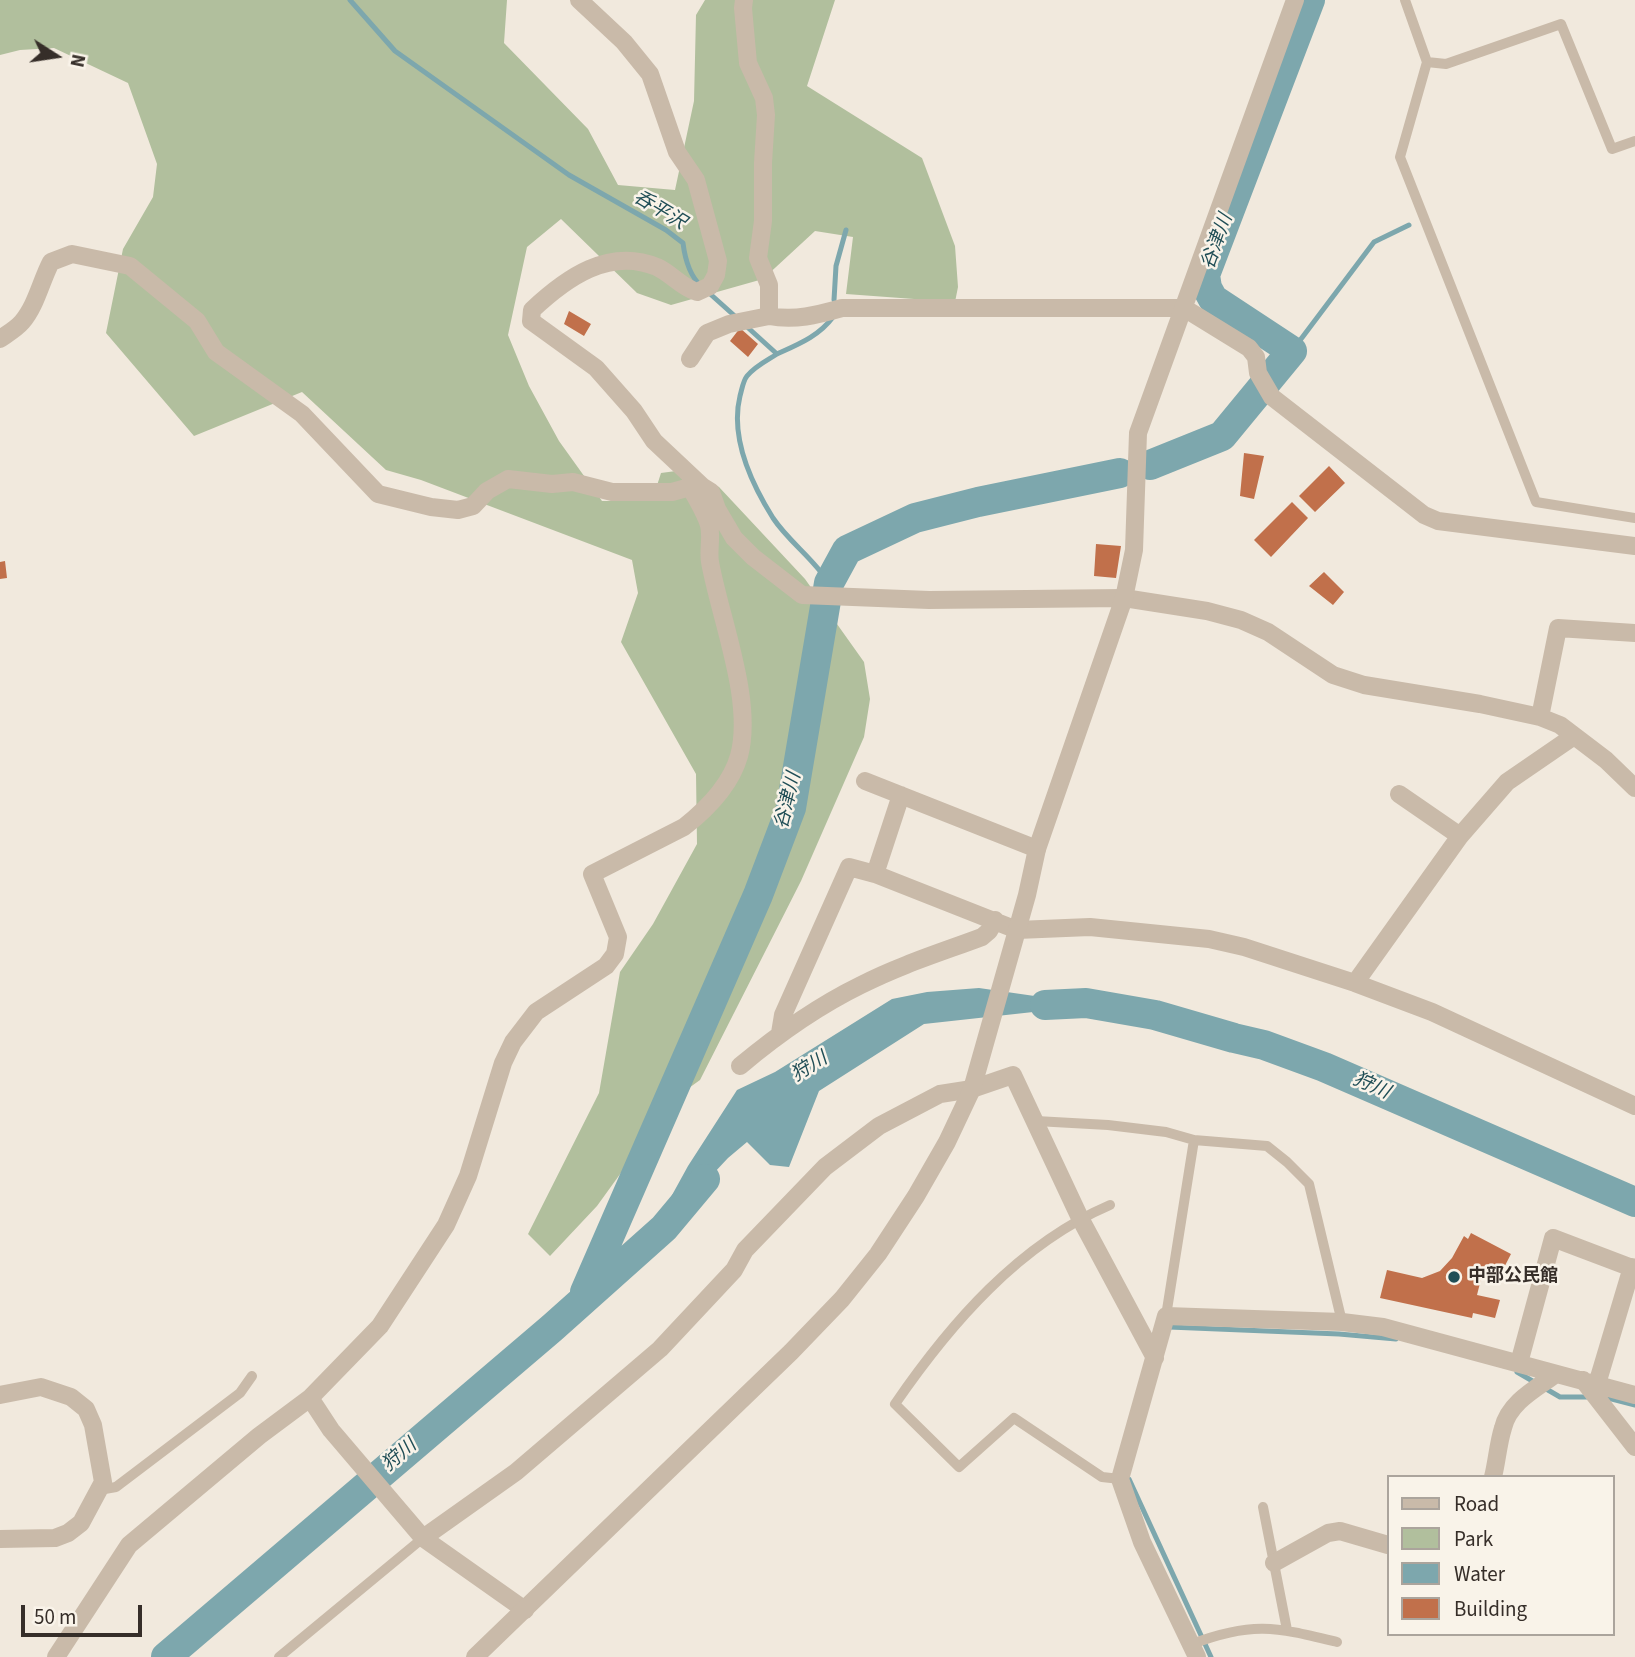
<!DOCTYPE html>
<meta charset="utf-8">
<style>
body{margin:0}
#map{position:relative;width:1635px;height:1657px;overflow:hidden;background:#f1e9dd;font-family:"Source Sans 3",sans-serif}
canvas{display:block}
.legend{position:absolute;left:1387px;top:1475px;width:228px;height:161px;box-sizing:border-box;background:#f9f3e9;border:2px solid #aba49c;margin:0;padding:9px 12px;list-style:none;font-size:21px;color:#362e29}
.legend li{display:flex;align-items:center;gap:14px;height:35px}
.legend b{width:35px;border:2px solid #aba49c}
.north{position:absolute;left:21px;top:21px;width:70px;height:70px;-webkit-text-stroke:5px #f9f3e9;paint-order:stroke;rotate:102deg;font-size:19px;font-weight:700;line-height:28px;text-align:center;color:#362e29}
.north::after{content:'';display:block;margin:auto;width:24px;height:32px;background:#362e29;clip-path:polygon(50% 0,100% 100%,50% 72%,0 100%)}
.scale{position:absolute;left:21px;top:1605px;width:121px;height:32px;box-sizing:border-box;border:4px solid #362e29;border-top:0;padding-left:9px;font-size:21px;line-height:24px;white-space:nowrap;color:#362e29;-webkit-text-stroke:5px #f9f3e9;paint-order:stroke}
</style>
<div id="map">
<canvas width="1635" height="1657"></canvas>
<ul class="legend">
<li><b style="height:9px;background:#c9baa9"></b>Road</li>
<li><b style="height:19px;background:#b1bf9d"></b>Park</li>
<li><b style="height:19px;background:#7da7ad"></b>Water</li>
<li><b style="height:19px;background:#c1704b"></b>Building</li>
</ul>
<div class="north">N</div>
<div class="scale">50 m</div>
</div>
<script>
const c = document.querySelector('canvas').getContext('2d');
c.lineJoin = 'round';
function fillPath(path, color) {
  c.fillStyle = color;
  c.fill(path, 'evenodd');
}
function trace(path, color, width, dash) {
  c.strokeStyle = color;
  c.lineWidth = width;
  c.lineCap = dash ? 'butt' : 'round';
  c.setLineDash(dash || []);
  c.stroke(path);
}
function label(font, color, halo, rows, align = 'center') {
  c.font = font + ' "Source Sans 3","Noto Sans JP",sans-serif';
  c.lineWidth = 5;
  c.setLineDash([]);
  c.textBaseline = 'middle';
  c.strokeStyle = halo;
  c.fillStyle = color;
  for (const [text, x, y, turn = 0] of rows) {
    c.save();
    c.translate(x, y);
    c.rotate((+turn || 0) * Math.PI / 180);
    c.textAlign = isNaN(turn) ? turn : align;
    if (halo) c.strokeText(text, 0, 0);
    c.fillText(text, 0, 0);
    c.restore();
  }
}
fillPath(new Path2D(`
 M0,0H507L504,43L588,129L618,185L675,190L694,101L696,15L705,0H835L807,86L922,158L955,246L958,287L955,302L846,294L853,237L815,231L763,279L671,305L637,293L561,219L527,247L508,335L529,386L559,441L602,501H652L661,473L676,471L698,476L719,487L805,579L864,662L870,699L864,737L801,881L700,1080L675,1098L597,1206L550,1256L528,1234L599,1093L620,972L653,924L697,844L696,774L621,642L638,593L632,560L421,480L386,470L302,392L194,436L106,333L123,249L153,197L157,164L128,83L54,48L20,50L0,55Z`), '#b1bf9d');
fillPath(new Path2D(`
 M979,988L1097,1005L924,1024L819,1091L789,1167L770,1165L747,1142L728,1158L653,1238L666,1206L688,1166L737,1090L775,1072L892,999L927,992Z`), '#7da7ad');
trace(new Path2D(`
 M350,0L395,51L569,175L666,230L683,243C685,259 689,275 701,286
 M708,292L737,318
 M834,300L836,266L846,230
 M745,325L777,354C766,361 755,366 747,376C743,381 742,389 740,396C730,437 751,483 773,518C789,542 813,558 829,583
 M1292,351L1374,242L1409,225
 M777,354C799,344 819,336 833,317
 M1169,1327L1339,1334L1396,1339
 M1517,1372L1560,1397H1591
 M1604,1397L1635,1405
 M1129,1479L1211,1657`), '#7da7ad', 5);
trace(new Path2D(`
 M1150,465L1222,436L1292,351L1213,299L1207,288L1205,275L1310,0
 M1045,1005L1086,1003L1155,1015L1234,1038L1264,1045L1324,1067L1635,1202
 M585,1292L758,895L791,808L829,583L847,550L915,518L978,502L1120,473
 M166,1657L552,1328L664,1228L705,1179`), '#7da7ad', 30);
fillPath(new Path2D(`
 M569,311L591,324L584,336L564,324Z
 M740,328L758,344L748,357L730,341Z
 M1244,453L1264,456L1254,499L1240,496Z
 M1329,466L1345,483L1315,512L1299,496Z
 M1292,502L1308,518L1271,557L1254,540Z
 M1096,544L1121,546L1116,578L1094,576Z
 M5,561L7,578L0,579V562Z
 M1324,572L1344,592L1333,605L1309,586Z
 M1471,1233L1511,1254L1496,1283L1482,1275L1477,1295L1500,1300L1495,1318L1473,1313L1472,1318L1380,1298L1387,1270L1422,1278L1440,1271L1452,1258L1464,1236L1468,1239Z`), '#c1704b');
trace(new Path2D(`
 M1405,0L1427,62L1400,157L1536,502L1635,518
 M1427,62L1446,64L1561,24L1612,149L1635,141
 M1036,1121L1108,1125L1166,1132L1194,1140L1267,1146L1287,1162L1309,1184L1342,1322
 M1110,1205C1019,1244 950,1324 895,1404L959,1467L1014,1418L1102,1477L1120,1479
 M1166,1316L1194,1140
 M99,1490L116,1487L240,1393L252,1376
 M1263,1507L1287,1630
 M1192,1644C1253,1621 1275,1627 1337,1642
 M279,1657L423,1538`), '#c9baa9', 10);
trace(new Path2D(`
 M579,0L624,42L650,74L677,152L696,180L718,261L716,275L710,286L697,292C681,287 672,274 657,267C609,247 566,278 532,310L531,321L596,368L634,411L654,441L703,487
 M744,0L743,8L748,63L764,98L766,115L763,163V221L758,258L769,285V316C795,321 817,315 842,308H1184
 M0,339C7,334 16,329 22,322C36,306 41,281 51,262L72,254L130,266L197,321L216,352L302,414L378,494L431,507L458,510L473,506L487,491L508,479L552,484L573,482L612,492H672L690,487H703L711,492L717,509L734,538L753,557L802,595L929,600L1124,598L1207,611L1241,620L1268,632L1333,675L1364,685L1480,704L1540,717L1560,725L1606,760L1635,788
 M690,359L707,333L729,324L769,316
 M1540,717L1558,628L1635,633
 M865,781L1037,849
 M1399,794L1460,836
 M875,874L901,795
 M1355,983L1460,836L1507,782L1574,736
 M780,1033L783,1015L849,867L875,874L1017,930L1090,927L1209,939L1244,947L1355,983L1432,1012L1635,1106
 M740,1066C777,1035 818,1006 861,985C900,965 942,952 982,937L989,931L995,920
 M1519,1363L1553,1238L1635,1269
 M1583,1380L1635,1447
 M1597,1384L1632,1267
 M0,1395L41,1387L71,1397L86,1409L93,1425L103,1482L81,1523L68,1533L55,1538L0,1539
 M310,1398L331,1430L423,1538L525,1610
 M1493,1477C1497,1461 1498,1444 1503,1428C1509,1402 1537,1388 1556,1374
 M423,1538L516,1472L660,1349L734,1270L745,1250L825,1167L879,1126L940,1094L972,1089L1013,1075L1080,1218L1155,1358
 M1274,1563L1328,1533L1340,1531L1388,1545
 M56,1657L129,1545L259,1436L310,1398L380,1326L446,1225L468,1176L503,1063L513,1042L536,1012L606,966L615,954L618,937L592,874L684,827C707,809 731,784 739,756C754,701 720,618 710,562C708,550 712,537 709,525C705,512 697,499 690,487
 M1197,1657L1142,1542L1120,1479L1166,1316L1342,1322L1383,1327L1635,1395`), '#c9baa9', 18);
trace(new Path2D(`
 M1184,308L1249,348L1256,357L1258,373L1272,397L1424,515L1438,521L1635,546
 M475,1657L791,1352L842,1299L878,1254L916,1196L947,1142L972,1089L1027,895L1037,849L1124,598L1134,550L1138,433L1295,0`), '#c9baa9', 18);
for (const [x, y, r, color] of [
 [1454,1277,7,"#204e56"]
]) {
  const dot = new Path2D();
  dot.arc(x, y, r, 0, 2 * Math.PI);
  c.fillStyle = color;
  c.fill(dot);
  trace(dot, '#f9f3e9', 2.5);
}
label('bold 18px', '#362e29', '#f9f3e9', [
 ["中部公民館",1468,1277]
], 'left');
label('italic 19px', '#204e56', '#f9f3e9', [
 ["呑平沢",659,211,31],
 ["谷津川",1218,242,-70],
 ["谷津川",789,801,-76],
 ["狩川",810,1068,-32],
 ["狩川",1371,1087,24],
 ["狩川",400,1456,-41]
]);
</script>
